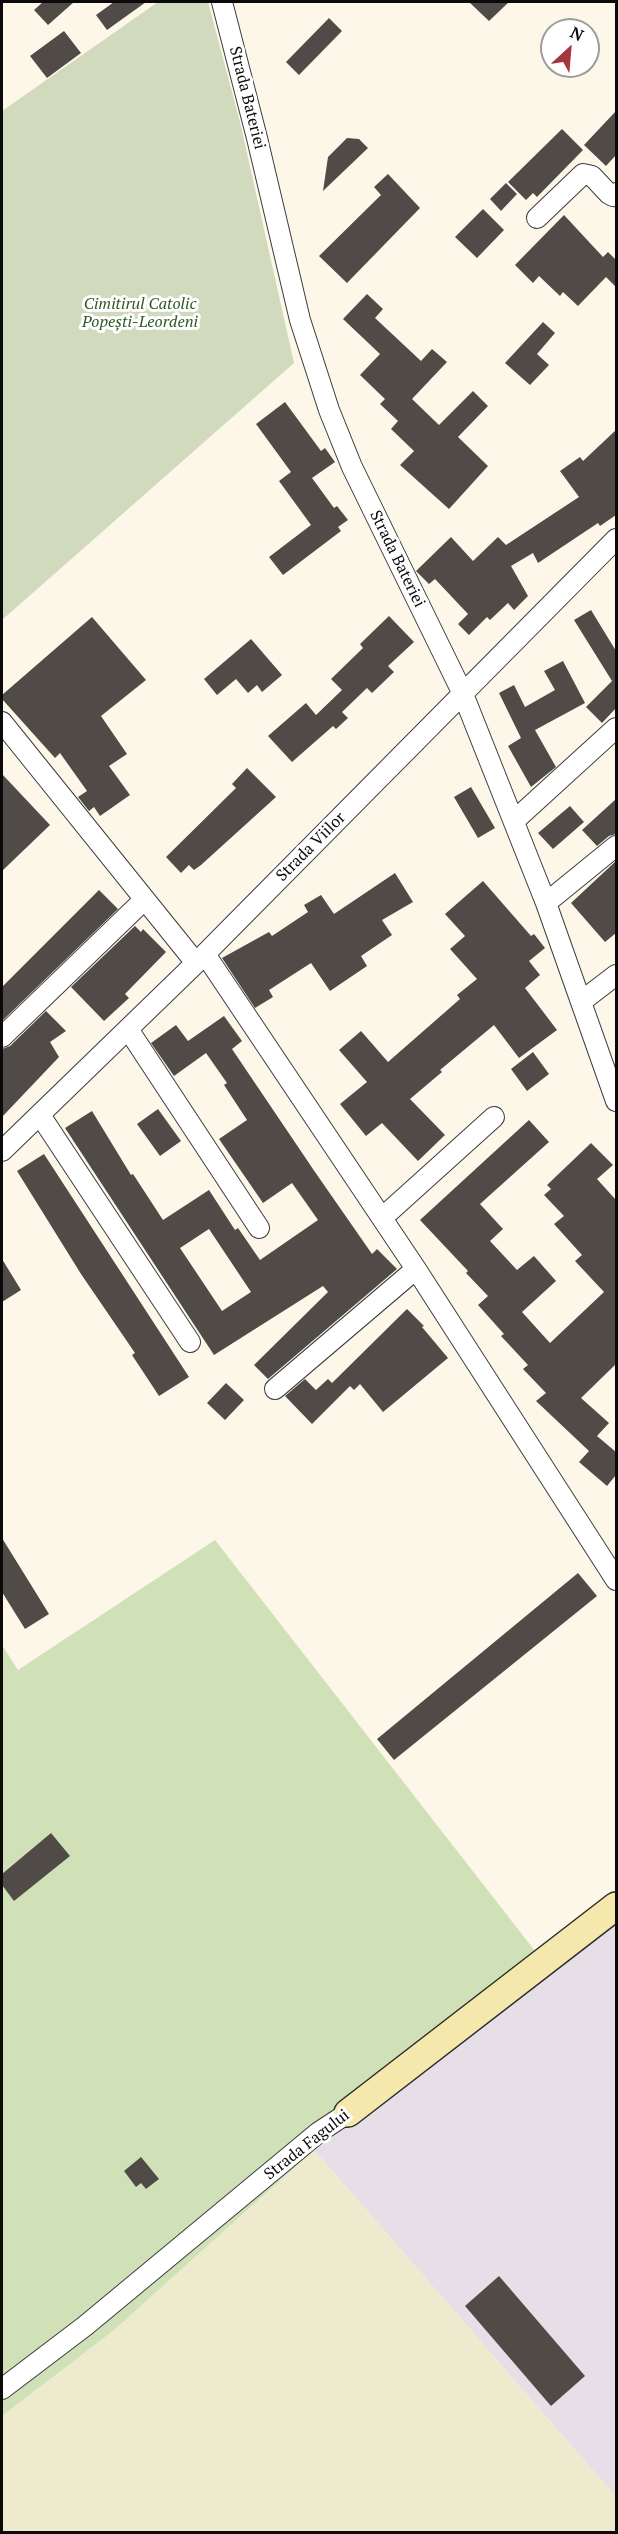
<!DOCTYPE html>
<meta charset="utf-8">
<style>
body{margin:0}
#map{position:relative;width:618px;height:2534px;overflow:hidden;background:#fcf7e9;font-family:"PT Serif",serif}
canvas{display:block}
.frame{position:absolute;inset:0;border:3px solid #0a0a0a;pointer-events:none}
.north{position:absolute;left:540px;top:18px;width:60px;height:60px;box-sizing:border-box;background:#fff;border:2px solid #9d9d9d;border-radius:50%;rotate:26deg;font-size:16px;font-weight:700;line-height:24px;text-align:center;color:#0a0a0a}
.north::after{content:'';display:block;margin:auto;width:21px;height:27px;background:#a63540;clip-path:polygon(50% 0,100% 100%,50% 72%,0 100%)}
</style>
<div id="map">
<canvas width="618" height="2534"></canvas>
<div class="frame"></div>
<div class="north">N</div>
</div>
<script>
const c = document.querySelector('canvas').getContext('2d');
c.lineJoin = 'round';
function fillPath(path, color) {
  c.fillStyle = color;
  c.fill(path, 'evenodd');
}
function trace(path, color, width, dash) {
  c.strokeStyle = color;
  c.lineWidth = width;
  c.lineCap = dash ? 'butt' : 'round';
  c.setLineDash(dash || []);
  c.stroke(path);
}
function label(font, color, halo, rows, align = 'center') {
  c.font = font + ' "PT Serif",serif';
  c.lineWidth = 6;
  c.setLineDash([]);
  c.textBaseline = 'middle';
  c.strokeStyle = halo;
  c.fillStyle = color;
  for (const [text, x, y, turn = 0] of rows) {
    c.save();
    c.translate(x, y);
    c.rotate((+turn || 0) * Math.PI / 180);
    c.textAlign = isNaN(turn) ? turn : align;
    if (halo) c.strokeText(text, 0, 0);
    c.fillText(text, 0, 0);
    c.restore();
  }
}
fillPath(new Path2D(`
 M616,1921V2497L314,2150L549,1969Z`), '#e6dfe8');
fillPath(new Path2D(`
 M314,2150L616,2497V2532H2V2416L113,2331Z`), '#eeeacd');
fillPath(new Path2D(`
 M215,1540L549,1969L314,2150L113,2331L2,2416V1645L18,1670Z`), '#d0e1b8');
fillPath(new Path2D(`
 M158,2H208L240,122L294,363L2,620V111Z`), '#d2dabe');
fillPath(new Path2D(`
 M43,2H74L48,25L34,10Z
 M114,2H146L107,30L96,15Z
 M469,2H509L489,21Z
 M329,18L342,31L299,75L286,62Z
 M64,31L81,53L47,78L30,56Z
 M616,111V155L606,166L584,145Z
 M562,129L583,150L537,197L533,193L526,200L508,182Z
 M347,138L359,139L368,148L323,191L328,157Z
 M388,174L420,208L347,283L319,256L381,195L374,187Z
 M506,183L517,194L501,211L490,199Z
 M483,209L504,230L477,258L455,237Z
 M564,215L603,257L608,252L616,260V287L606,277L578,306L563,292L560,296L539,276L533,283L515,265Z
 M367,294L383,309L375,318L421,361L432,349L447,362L412,399L439,425L473,391L488,406L458,437L488,466L449,509L400,465L414,451L391,429L398,421L380,404L385,399L360,375L380,354L343,319Z
 M543,322L555,333L537,354L549,365L530,385L505,363Z
 M285,402L321,451L325,448L335,462L312,478L334,508L337,506L348,520L338,527L341,531L283,575L269,557L311,525L279,481L291,472L256,424Z
 M616,430V515L600,526L598,523L538,563L533,553L511,566L528,596L514,610L508,603L490,620L487,617L469,635L458,624L468,614L435,579L429,584L416,571L451,537L473,561L498,537L506,545L579,497L560,471L580,457L583,461Z
 M591,610L616,651V708L602,723L586,707L612,681L574,620Z
 M389,616L414,642L388,666L394,672L372,693L367,688L342,712L348,718L336,729L333,726L292,762L268,736L306,703L316,715L342,690L331,679L363,648L360,644Z
 M92,617L146,680L101,716L127,754L109,766L130,795L100,816L94,807L89,811L78,797L87,791L60,753L55,758L2,699V695Z
 M251,639L282,675L262,692L257,685L248,693L236,679L217,695L204,679Z
 M563,661L585,703L535,730L556,767L531,787L508,746L521,738L499,693L514,685L525,707L555,690L544,671Z
 M247,768L276,797L201,865L194,870L189,865L181,873L166,857L236,788L232,784Z
 M2,774L50,825L2,871Z
 M471,787L495,828L478,838L454,797Z
 M616,799V834L609,836L597,846L582,830Z
 M570,806L584,822L553,849L538,833Z
 M616,861V933L605,942L571,903Z
 M395,873L413,902L382,920L392,935L361,956L367,966L330,991L311,963L269,990L273,997L255,1008L222,958L269,932L272,936L308,912L304,905L321,895L334,914Z
 M483,881L531,936L534,934L545,948L529,961L540,975L525,988L557,1030L519,1058L494,1025L440,1070L442,1072L410,1099L445,1135L418,1161L382,1123L366,1136L340,1104L367,1082L339,1050L361,1031L388,1062L460,999L457,995L477,979L450,949L465,936L445,914Z
 M99,890L118,909L2,1021V987Z
 M135,926L141,932L143,929L166,952L125,994L129,998L104,1021L71,987Z
 M46,1011L66,1031L50,1042L59,1057L2,1117V1049L10,1046Z
 M224,1016L242,1041L232,1049L315,1172L372,1254L377,1249L397,1269L268,1379L254,1365L328,1292L323,1286L214,1355L65,1128L92,1111L131,1175L133,1174L163,1220L209,1190L235,1230L238,1228L260,1260L318,1220L292,1183L263,1203L219,1139L247,1120L224,1085L227,1083L206,1053L174,1076L151,1043L176,1025L188,1041ZM209,1229L251,1292L222,1311L180,1248Z
 M533,1052L549,1074L527,1091L511,1069Z
 M158,1109L181,1141L160,1156L137,1124Z
 M529,1120L549,1142L480,1204L503,1229L490,1241L517,1270L534,1256L556,1281L522,1312L550,1343L604,1292L575,1261L582,1255L554,1224L564,1216L544,1195L551,1189L547,1185L591,1143L613,1165L597,1179L616,1200V1364L581,1398L609,1423L597,1436L616,1452V1475L607,1486L579,1462L589,1451L536,1401L546,1393L523,1369L528,1365L501,1336L504,1334L478,1305L488,1296L466,1273L468,1271L420,1220Z
 M44,1154L189,1377L159,1396L132,1355L135,1353L81,1274L17,1171Z
 M2,1259L21,1290L2,1302Z
 M407,1309L424,1326L422,1327L448,1358L383,1412L360,1384L354,1390L350,1386L312,1424L285,1396L305,1379L316,1390L328,1379L332,1383Z
 M226,1383L244,1400L225,1420L207,1403Z
 M2,1538L49,1614L25,1629L2,1592Z
 M578,1573L597,1596L394,1760L377,1739Z
 M51,1833L70,1856L14,1901L2,1885V1874Z
 M141,2157L159,2179L146,2189L141,2183L136,2187L124,2171Z
 M499,2276L585,2376L551,2406L465,2306Z`), '#514b48');
const street = new Path2D(`
 M222,2L257,138L300,320L329,410L352,467L463,694L546,903L616,1101
 M537,218L583,174L592,176L609,194L613,196L616,193
 M2,722L196,963
 M515,820L616,728
 M546,903L616,846
 M205,954L416,1269L616,1580
 M582,1001L616,975
 M128,1029L259,1228
 M2,1037L144,900
 M40,1115L190,1342
 M2,1151L196,963L616,539
 M382,1218L494,1117
 M275,1389L416,1269
 M2,2389L85,2326L319,2132L348,2113`);
const secondary = new Path2D(`
 M348,2113L616,1906`);
trace(street, '#3d3d3d', 22);
trace(secondary, '#2c2c2c', 30);
trace(street, '#fff', 20);
trace(secondary, '#f4e8ad', 27);
label('16px', '#0a0a0a', '#fff', [
 ["Strada Bateriei",247,98,76],
 ["Strada Bateriei",397,559,64],
 ["Strada Viilor",311,847,-45],
 ["Strada Fagului",307,2145,-38]
]);
label('italic 16px', '#315824', '#fff', [
 ["Cimitirul Catolic",140,304],
 ["Popești-Leordeni",140,322]
]);
</script>
